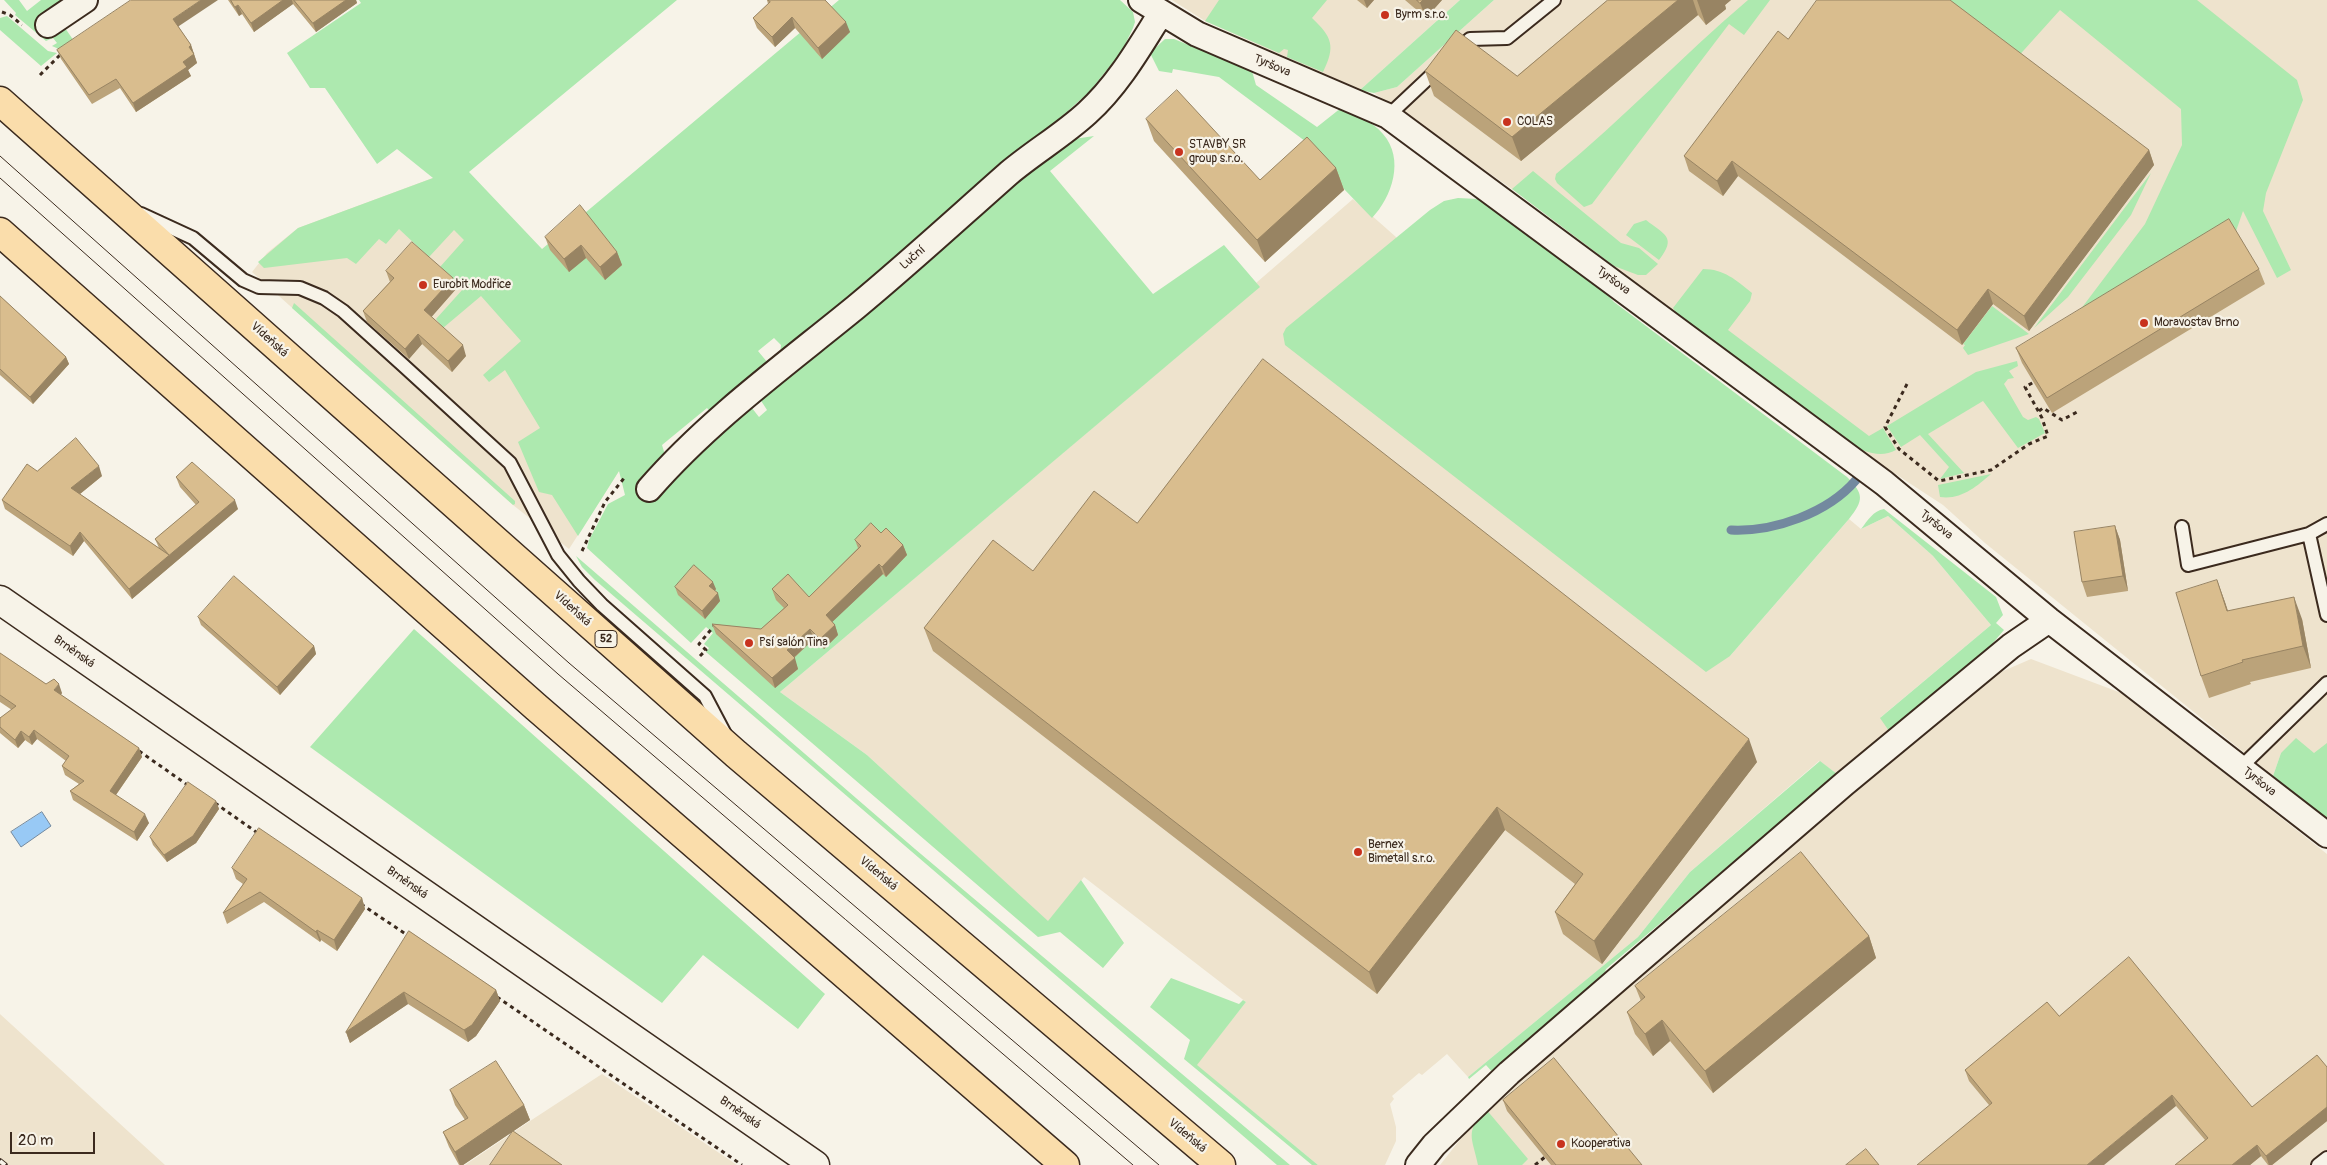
<!DOCTYPE html>
<meta charset="utf-8">
<style>
body{margin:0}
#map{position:relative;width:2327px;height:1165px;overflow:hidden;background:#f7f3e8;font-family:Pangolin,sans-serif}
canvas{display:block}
.scale{position:absolute;left:10px;top:1132px;width:85px;height:22px;box-sizing:border-box;border:2px solid #3b2a1e;border-top:0;padding-left:6px;font-size:15px;line-height:18px;white-space:nowrap;color:#3b2a1e;-webkit-text-stroke:4px #f7f3e8;paint-order:stroke}
</style>
<div id="map">
<canvas width="2327" height="1165"></canvas>
<div class="scale">20 m</div>
</div>
<script>
const c = document.querySelector('canvas').getContext('2d');
c.lineJoin = 'round';
function fillPath(path, color) {
  c.fillStyle = color;
  c.fill(path, 'evenodd');
}
function trace(path, color, width, dash) {
  c.strokeStyle = color;
  c.lineWidth = width;
  c.lineCap = dash ? 'butt' : 'round';
  c.setLineDash(dash || []);
  c.stroke(path);
}
function label(font, color, halo, rows, align = 'center') {
  c.font = font + ' Pangolin,sans-serif';
  c.lineWidth = 4.5;
  c.setLineDash([]);
  c.textBaseline = 'middle';
  c.strokeStyle = halo;
  c.fillStyle = color;
  for (const [text, x, y, turn = 0] of rows) {
    c.save();
    c.translate(x, y);
    c.rotate((+turn || 0) * Math.PI / 180);
    c.textAlign = isNaN(turn) ? turn : align;
    if (halo) c.strokeText(text, 0, 0);
    c.fillText(text, 0, 0);
    c.restore();
  }
}
fillPath(new Path2D(`
 M1172,0H1460L1360,90L1205,21Z
 M1494,0H2327V764L2281,753L2273,776L1985,543L1943,505L1848,443L1512,189L1374,93L1397,87Z
 M457,169L619,471L569,549L513,505L252,272L267,253L298,228Z
 M1353,199L1396,237L1730,656L1849,519L1861,529L1888,516L1933,556L1991,625L1881,717L1889,730L1837,774L1819,761L1690,872L1638,937L1468,1077L1447,1054L1422,1075L1419,1073L1392,1096L1394,1099L1390,1104L1396,1127V1141L1385,1165H1318L1196,1065L1246,1002L1084,877L1048,922L867,755L780,692L1259,287L1256,283Z
 M2031,659L2124,694L2327,854V1165H1440L1485,1108L1547,1057L1786,847L1987,678Z
 M0,1014L165,1165H0Z
 M602,1074L737,1165H465L530,1121Z`), '#eee3cd');
fillPath(new Path2D(`
 M4,0H19L27,11L41,0H66L40,18L53,36L65,28L74,41L61,50L52,46L57,43L53,38L46,41L15,15L16,13Z
 M359,0H677L469,172L542,249L839,0H1120L1133,12L1135,22L1133,28L1122,51L1090,91L968,201L713,415L707,408L662,445L666,458L748,403L759,417L767,410L758,396L1037,160L1074,139L1094,136L1050,171L1153,294L1224,245L1260,287L780,692L867,755L1048,921L1081,880L1124,943L1103,968L1060,932L1038,937L706,652L709,648L704,644L713,633L706,627L691,643L587,548L589,540L608,504L625,495L619,471L578,536L552,495L539,492L518,442L540,428L505,370L489,382L483,375L521,341L481,296L443,328L436,319L463,289L440,267L464,240L454,230L429,257L399,229L386,244L379,239L356,264L347,258L264,268L258,262L298,228L433,178L397,149L377,164L325,88H310L287,53L361,3ZM774,338L781,345L780,355L768,363L758,351Z
 M1219,0H1327L1312,18C1332,37 1336,46 1323,72L1287,57L1288,50L1284,49L1279,53L1205,21Z
 M1460,0H1494L1397,87L1374,93L1360,90Z
 M1748,0H1770L1744,35L1729,24L1592,204L1584,207L1557,183L1555,179L1556,174C1623,119 1682,56 1748,0Z
 M1936,0H2197L2297,80L2303,100L2266,193L2263,211L2291,270L2277,278L2243,211L2235,234L2065,330L2145,224L2182,145L2181,109L2060,10L2015,60Z
 M7,16L48,51L57,53L41,66L0,30V18Z
 M1165,39H1174L1252,71L1256,85L1317,127L1341,108C1354,115 1373,121 1383,134C1405,159 1392,197 1372,218L1315,159L1309,144L1219,77L1173,69L1172,73L1159,71L1150,53Z
 M1533,171L1621,243L1639,248L1658,264L1646,275H1638L1614,266L1512,189Z
 M2151,173L2131,215L2068,297L2034,328Z
 M1458,198L1478,199L1489,204L1601,288L1614,302L1847,477C1864,494 1864,500 1849,519L1730,656L1706,672L1285,345L1283,334L1286,328L1430,210L1444,201Z
 M1646,220C1665,235 1677,237 1659,260L1626,235L1634,224Z
 M1703,269C1724,269 1736,280 1752,293L1750,301L1728,330L1869,436L1883,428L1896,450C1880,459 1863,451 1848,444L1677,314L1673,308Z
 M294,303L515,501V504L513,505L292,308Z
 M1992,306L2029,334L1968,355L1963,348L1965,345L1963,344Z
 M2017,361L2018,366L2009,371L2014,378L2008,379L2004,384L2023,417L2028,420L2036,417L2039,419L2045,433L2018,448L1983,401L1928,434L1964,473L1940,479L1949,467L1920,435L1901,447L1887,426L1976,372Z
 M1991,474C1976,487 1961,500 1940,497L1938,485Z
 M1884,509L1996,597L2003,615L1996,623L2004,630L1979,659L1977,657L1961,670L1962,673L1944,689L1942,687L1925,700L1927,703L1890,730L1891,732L1811,799L1809,798L1606,969L1605,972L1555,1017L1553,1022L1494,1074L1486,1065L1469,1079L1468,1077L1638,937L1690,872L1820,761L1837,774L1889,731L1880,718L1991,625L1933,556L1888,516L1861,529C1868,520 1873,511 1884,509Z
 M576,556L915,849L1290,1165H1277L595,580L582,567Z
 M414,629L825,994L798,1029L703,955L662,1003L310,747Z
 M2296,738L2314,753L2327,743V819L2273,776L2281,753Z
 M1171,978L1239,1004L1243,1000L1246,1002L1197,1065L1318,1165H1312L1184,1059L1190,1040L1150,1007Z
 M1485,1108L1528,1159L1522,1165H1478C1472,1136 1465,1134 1485,1108Z`), '#ade9af');
const water = new Path2D(`
 M42,812L51,826L21,847L11,832Z`);
fillPath(water, '#98c9f5');
trace(water, '#73899f', 1);
trace(new Path2D(`
 M1731,530C1774,532 1828,513 1856,480`), '#73899f', 9);
const service = new Path2D(`
 M1457,51L1470,39L1507,38L1554,0
 M1388,116L1439,68
 M141,214L193,238L243,280L259,287L300,288L324,298L343,311L404,366L510,463L558,555L579,581L602,605L705,696L725,734
 M2327,524L2309,534L2327,615
 M2182,527L2188,565L2309,534
 M2240,768L2327,683
 M2318,1165L2327,1158`);
const minor = new Path2D(`
 M1141,0L1197,34L1388,116L1884,483L2049,620L2327,835
 M48,25L85,0
 M649,489C709,420 785,365 856,307C908,264 958,218 1009,173C1034,152 1063,135 1087,113C1118,85 1139,48 1161,13
 M1418,1165L1434,1145L1509,1073L1844,784L2011,646L2049,620`);
const tertiary = new Path2D(`
 M0,600L815,1165`);
const trunk = new Path2D(`
 M0,101L736,754L1221,1165
 M0,232L536,707L1065,1165`);
trace(service, '#3b2a1e', 16);
trace(minor, '#3b2a1e', 28);
trace(tertiary, '#3b2a1e', 31);
trace(trunk, '#3b2a1e', 31);
trace(new Path2D(`
 M2,12L10,15L22,25
 M40,75L62,53
 M1907,384L1885,427L1899,449L1939,481L1991,470L2029,444L2048,436L2042,418L2025,387L2034,382
 M2039,411L2043,408L2062,420L2077,412
 M582,551L605,502L625,477
 M700,656L706,650L699,644L714,626
 M139,751L189,786
 M215,803L259,834
 M361,904L410,937
 M497,997L742,1165
 M1535,1165L1545,1157`), '#3b2a1e', 3, [4, 4]);
trace(service, '#f7f3e8', 12);
trace(minor, '#f7f3e8', 24);
trace(tertiary, '#f7f3e8', 28);
trace(trunk, '#faddab', 28);
trace(new Path2D(`
 M0,156L569,663L1159,1165
 M0,178L558,674L1133,1165`), '#3b2a1e', 1);
const rail = new Path2D(`
 M0,1161L5,1165`);
trace(rail, '#3b2a1e', 5.5);
trace(rail, '#f7f3e8', 4, [11]);
fillPath(new Path2D(`
 M228,0H356L357,3L316,32L293,4L254,32L242,14L239,16Z
 M767,0H825L850,32L822,59L795,28L775,47L757,28L753,18L768,4Z
 M1357,0H1374L1367,8Z
 M1405,0H1442L1426,18Z
 M1608,0H1731L1725,5L1726,9L1706,25L1698,15L1521,161L1434,96L1425,71L1517,76Z
 M178,26L191,45L197,63L188,70L191,76L136,112L120,88L92,104L61,59L57,50Z
 M1788,39L2149,150L2154,165L2029,331L1993,304L1962,345L1738,176L1723,196L1689,171L1684,156Z
 M1146,119L1260,180L1336,168L1344,190L1265,262L1154,141Z
 M545,237L617,252L622,265L605,280L586,258L569,272L550,250Z
 M2259,269L2265,284L2052,413L2022,363L2016,348Z
 M386,271L453,278L456,289L431,317L466,356L452,372L422,344L409,359L367,322L363,311L390,282Z
 M0,296L66,357L69,364L33,404L0,375Z
 M37,471L102,476L80,494L159,548L155,539L196,505L180,487L176,477L238,509L132,599L84,541L73,556L5,509L2,500Z
 M1137,523L1757,762L1602,964L1563,934L1555,912L1575,884L1505,830L1377,994L933,651L924,628L1033,571Z
 M2115,526L2120,540L2128,591L2087,597L2082,582Z
 M881,533L903,545L907,555L886,577L883,574L832,622L835,625L838,635L824,649L814,639L794,658L798,669L775,688L716,634L712,624L761,629L784,608L776,600L772,589L809,597L858,548L855,540Z
 M2217,580L2228,611L2302,619L2311,668L2250,682L2251,684L2209,698L2201,676Z
 M675,587L716,589L715,591L720,601L705,619L678,595Z
 M198,617L314,646L316,654L280,695L201,625Z
 M0,653L46,684L62,693L61,695L139,748L142,757L116,795L149,823L137,841L73,800L70,791L79,784L65,775L62,766L66,761L37,739L32,745L25,740L18,748L0,733V718L12,710L0,702Z
 M216,801L219,809L196,843L167,862L153,845L150,837Z
 M232,868L362,898L365,909L337,951L321,940L320,942L264,902L227,924L223,913L243,884L236,879Z
 M409,931L496,990L500,1001L476,1036L468,1042L408,1004L350,1043L346,1032Z
 M1869,936L1876,958L1713,1093L1670,1041L1653,1056L1635,1034L1627,1012L1641,1001L1635,986Z
 M2059,1016L2252,1107L2327,1067V1121L2272,1165H2268L2261,1156L2250,1165H2175L2205,1140L2176,1106L1989,1105L1969,1081L1965,1070Z
 M450,1090L524,1105L530,1120L463,1165H459L449,1147L443,1132L465,1120L455,1105Z
 M1503,1100L1642,1165H1551L1507,1111Z`), '#bba37a');
fillPath(new Path2D(`
 M201,0H218L176,28L173,19Z
 M283,0H292L293,4L254,32L251,23Z
 M346,0H356L357,3L316,32L313,23Z
 M1364,0H1374L1367,8Z
 M1423,0H1442L1426,18L1420,3Z
 M1678,0H1693L1698,15L1521,161L1512,137Z
 M1697,0H1731L1725,5L1726,9L1706,25Z
 M238,5L242,14L239,16L235,7Z
 M792,17L795,28L775,47L772,37Z
 M846,22L850,32L822,59L818,48Z
 M191,45L197,63L188,70L191,76L136,112L133,103Z
 M2149,150L2154,165L2029,331L2024,316Z
 M1732,161L1738,176L1723,196L1717,181Z
 M1336,168L1344,190L1265,262L1257,240Z
 M581,245L586,258L569,272L564,259Z
 M617,252L622,265L605,280L600,267Z
 M453,278L456,289L428,321L424,310Z
 M1988,289L1993,304L1962,345L1957,330Z
 M418,334L422,344L409,359L405,349Z
 M463,345L466,356L452,372L448,361Z
 M66,357L69,364L33,404L30,397Z
 M99,466L102,476L75,498L71,488Z
 M235,500L238,509L132,599L129,589Z
 M2115,526L2120,540L2128,591L2123,576Z
 M80,532L84,541L73,556L70,546Z
 M903,545L907,555L886,577L882,567Z
 M879,564L883,574L829,625L826,615Z
 M2217,580L2225,602L2235,633L2227,611Z
 M713,582L716,589L712,594L709,586Z
 M718,593L720,601L705,619L702,611Z
 M2294,597L2302,619L2311,668L2303,646Z
 M835,625L838,635L824,649L820,639Z
 M810,629L814,639L791,660L787,650Z
 M314,646L316,654L280,695L277,687Z
 M795,658L798,669L775,688L772,678Z
 M59,684L62,693L57,699L54,690Z
 M34,730L37,739L32,745L29,737Z
 M21,731L25,740L18,748L15,740Z
 M1749,739L1757,762L1602,964L1594,941Z
 M139,748L142,757L113,799L110,791Z
 M216,801L219,809L196,843L167,862L164,855Z
 M1497,807L1505,830L1377,994L1369,972Z
 M145,814L149,823L137,841L134,832Z
 M362,898L365,909L337,951L334,940Z
 M317,930L321,940L320,942L316,932Z
 M1869,936L1876,958L1713,1093L1705,1071Z
 M496,990L500,1001L476,1036L468,1042L464,1030Z
 M404,992L408,1004L350,1043L346,1032Z
 M1662,1020L1670,1041L1653,1056L1645,1034Z
 M2172,1095L2176,1106L2104,1165H2087Z
 M524,1105L530,1120L463,1165H460L455,1152Z
 M2327,1107V1121L2272,1165H2269L2266,1156Z
 M2257,1145L2261,1156L2250,1165H2232Z`), '#988463');
const building = new Path2D(`
 M131,0H201L173,19L191,45L189,47L194,54L183,62L187,67L133,103L116,79L89,95L57,50Z
 M231,0H283L251,23L238,5L235,7Z
 M294,0H346L313,23Z
 M768,0H825L846,22L818,48L792,17L772,37L753,18L770,2Z
 M1417,0H1423L1420,3Z
 M1608,0H1678L1512,137L1425,71L1456,30L1517,76Z
 M1817,0H1950L2149,150L2024,316L1988,289L1957,330L1732,161L1717,181L1684,156L1778,31L1788,39Z
 M1177,90L1260,180L1307,137L1336,168L1257,240L1146,119Z
 M580,205L617,252L600,267L581,245L564,259L545,237Z
 M2229,219L2259,269L2047,398L2016,348Z
 M412,242L453,278L424,310L463,345L448,361L418,334L405,349L363,311L394,278L386,271Z
 M0,296L66,357L30,397L0,369Z
 M1263,359L1749,739L1594,941L1555,912L1583,874L1497,807L1369,972L924,628L993,540L1033,571L1094,491L1137,523Z
 M76,438L99,466L71,488L169,555L155,539L199,502L176,477L192,462L235,500L129,589L80,532L70,546L2,500L27,464L37,471Z
 M871,523L881,533L886,528L903,545L882,567L879,564L826,615L835,625L820,639L810,629L787,650L795,658L772,678L712,624L761,629L788,605L772,589L788,574L809,597L861,546L855,540Z
 M2115,526L2123,576L2082,582L2074,532Z
 M694,565L713,582L709,586L718,593L702,611L675,587Z
 M234,576L314,646L277,687L198,617Z
 M2217,580L2227,611L2294,597L2303,646L2242,660L2243,662L2201,676L2176,593Z
 M0,653L46,684L54,679L59,684L54,690L139,748L110,791L145,814L134,832L70,791L84,781L62,766L69,756L34,730L29,737L21,731L15,740L0,727V718L16,706L0,695Z
 M188,782L216,801L193,836L164,855L150,837Z
 M259,828L362,898L334,940L317,930L316,932L260,892L223,913L247,879L232,868Z
 M1801,852L1869,936L1705,1071L1662,1020L1645,1034L1627,1012L1645,997L1635,986Z
 M409,931L496,990L472,1025L464,1030L404,992L346,1032Z
 M2129,957L2252,1107L2317,1055L2327,1067V1107L2266,1156L2257,1145L2232,1165H2175L2208,1138L2172,1095L2087,1165H1917L1992,1103L1965,1070L2047,1002L2059,1016Z
 M1554,1058L1642,1165H1556L1503,1100Z
 M496,1061L524,1105L455,1152L443,1132L468,1118L450,1090Z
 M513,1131L562,1165H490Z
 M1866,1149L1879,1165H1846Z`);
fillPath(building, '#d9bd8e');
trace(building, '#988463', 1);
for (const [x, y, r, color] of [
 [1385,15,5,"#c8321e"],
 [1507,122,5,"#c8321e"],
 [1179,152,5,"#c8321e"],
 [423,285,5,"#c8321e"],
 [2144,323,5,"#c8321e"],
 [749,643,5,"#c8321e"],
 [1358,852,5,"#c8321e"],
 [1561,1144,5,"#c8321e"]
]) {
  const dot = new Path2D();
  dot.arc(x, y, r, 0, 2 * Math.PI);
  c.fillStyle = color;
  c.fill(dot);
  trace(dot, '#f7f3e8', 2);
}
for (const [x, y, w] of [
 [606,639,22]
]) {
  const box = new Path2D();
  box.roundRect(x - w / 2, y - 8.5, w, 17, 4);
  c.fillStyle = '#f7f3e8';
  c.fill(box);
  trace(box, '#3b2a1e', 1);
}
label('bold 11px', '#3b2a1e', null, [
 ["52",606,639]
]);
label('12px', '#3b2a1e', '#f7f3e8', [
 ["Byrm s.r.o.",1395,15],
 ["COLAS",1517,122],
 ["STAVBY SR",1189,145],
 ["group s.r.o.",1189,159],
 ["Eurobit Modřice",433,285],
 ["Moravostav Brno",2154,323],
 ["Psí salón Tina",759,643],
 ["Bernex",1368,845],
 ["Bimetall s.r.o.",1368,859],
 ["Kooperativa",1571,1144]
], 'left');
label('12px', '#3b2a1e', '#f7f3e8', [
 ["Tyršova",1272,66,23],
 ["Luční",913,258,-41],
 ["Tyršova",1613,281,36],
 ["Vídeňská",269,340,42],
 ["Tyršova",1936,525,39],
 ["Vídeňská",572,609,42],
 ["Brněnská",74,652,35],
 ["Tyršova",2259,782,38],
 ["Vídeňská",878,874,40],
 ["Brněnská",407,883,35],
 ["Brněnská",740,1113,35],
 ["Vídeňská",1187,1136,40]
]);
</script>
